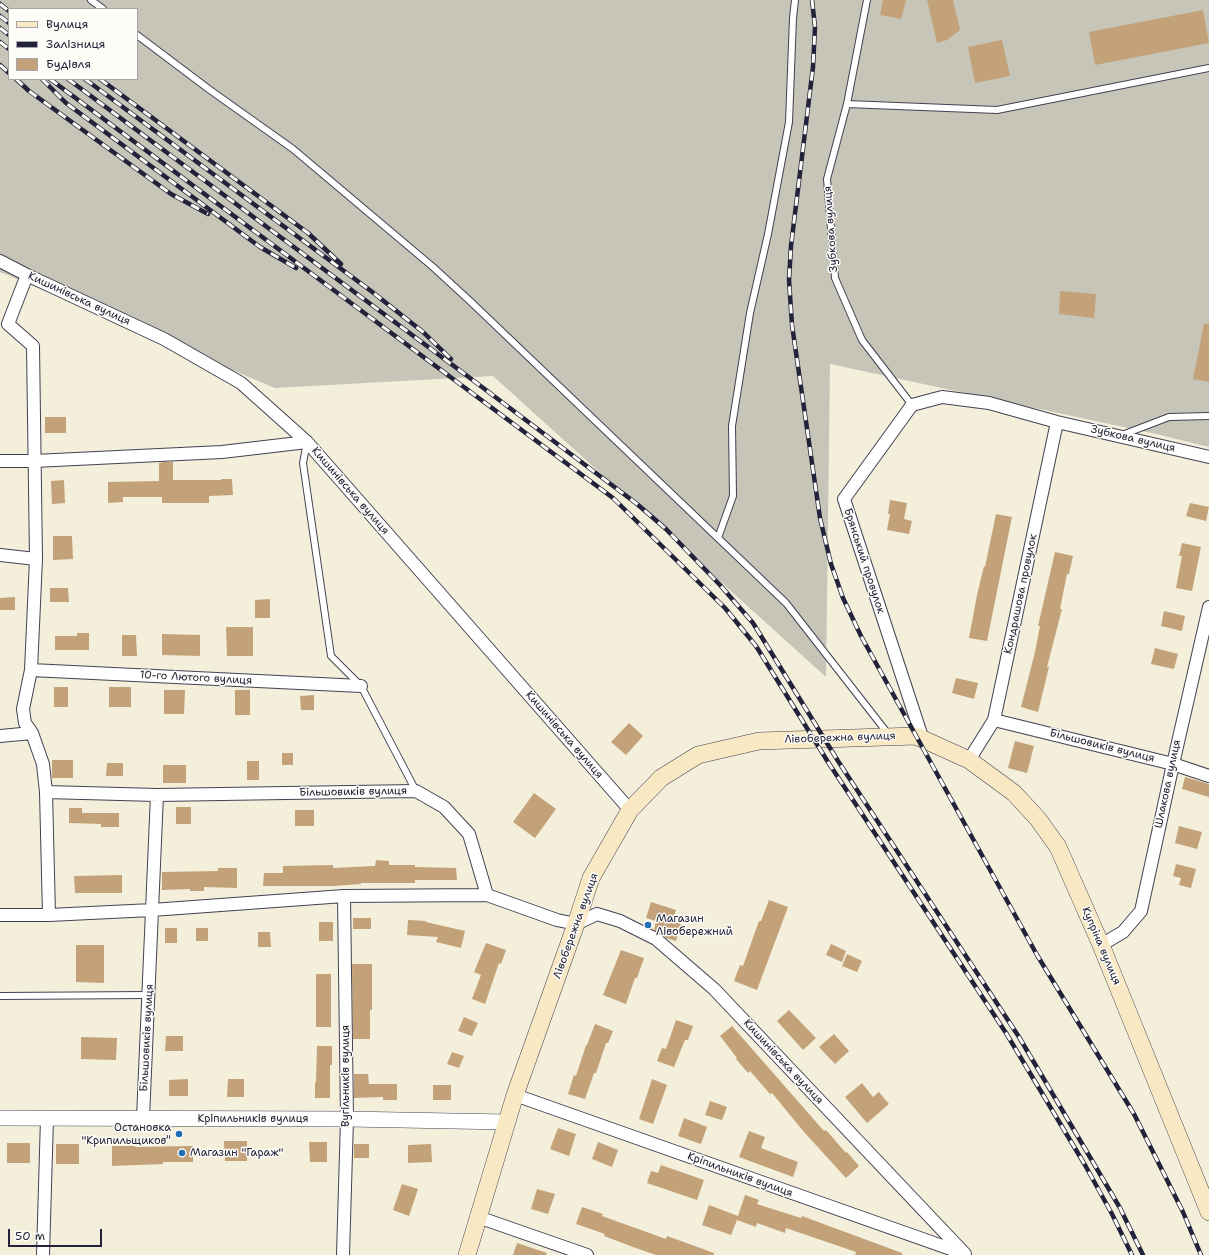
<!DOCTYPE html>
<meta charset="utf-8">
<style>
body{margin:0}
#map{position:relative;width:1209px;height:1255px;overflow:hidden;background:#f4efdb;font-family:"Shantell Sans",sans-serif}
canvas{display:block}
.legend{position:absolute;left:8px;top:8px;width:130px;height:72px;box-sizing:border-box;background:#fdfcf7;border:1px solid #a5a5ac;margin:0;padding:5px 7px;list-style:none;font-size:12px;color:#22223b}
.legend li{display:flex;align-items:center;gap:8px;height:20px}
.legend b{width:20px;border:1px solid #a5a5ac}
.scale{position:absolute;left:8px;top:1229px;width:94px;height:18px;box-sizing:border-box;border:2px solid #22223b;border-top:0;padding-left:5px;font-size:12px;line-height:14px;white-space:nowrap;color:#22223b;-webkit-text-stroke:3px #fdfcf7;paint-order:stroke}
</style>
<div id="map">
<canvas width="1209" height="1255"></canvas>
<ul class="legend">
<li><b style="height:5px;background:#f8e8c3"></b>Вулиця</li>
<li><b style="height:5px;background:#22223b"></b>Залізниця</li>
<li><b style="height:11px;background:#c3a279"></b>Будівля</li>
</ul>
<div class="scale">50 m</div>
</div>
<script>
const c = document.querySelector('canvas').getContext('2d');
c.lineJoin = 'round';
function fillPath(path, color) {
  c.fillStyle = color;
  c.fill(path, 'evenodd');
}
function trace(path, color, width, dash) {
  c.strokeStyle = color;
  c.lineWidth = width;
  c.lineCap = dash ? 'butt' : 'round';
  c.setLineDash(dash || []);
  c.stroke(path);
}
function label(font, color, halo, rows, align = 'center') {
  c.font = font + ' "Shantell Sans",sans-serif';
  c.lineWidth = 3;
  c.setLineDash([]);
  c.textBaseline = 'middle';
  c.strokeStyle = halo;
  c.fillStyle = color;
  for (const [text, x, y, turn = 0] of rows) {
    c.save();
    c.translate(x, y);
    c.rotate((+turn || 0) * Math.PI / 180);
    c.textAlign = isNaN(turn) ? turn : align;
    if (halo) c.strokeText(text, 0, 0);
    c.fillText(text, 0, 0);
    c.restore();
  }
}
fillPath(new Path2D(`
 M0,0H1209V447L1156,434L830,364L826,677L493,376L275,388L0,272ZM9,9H137V79H9Z`), '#c6c5b8');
fillPath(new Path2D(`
 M883,0H906L901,19L880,15Z
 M927,0H953L960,30L947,40L937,43Z
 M1203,10L1209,43L1095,65L1089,32Z
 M1002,40L1010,76L975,83L968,47Z
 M1060,291L1096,294L1094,318L1059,314Z
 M1204,324H1209V382L1193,379Z
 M45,417H66V433H45Z
 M164,462H173V480H221V479H232L233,495L209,496V503H162V497H123V502L108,503V482L159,481V463Z
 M64,480L65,503L52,504L51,481Z
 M890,500L907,503L904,519L912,521L909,534L887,530L890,514H888Z
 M1190,503L1209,507L1206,521L1186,516Z
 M996,514L1012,517L987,641L969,638L977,595L984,566L985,567Z
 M53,536H72L73,559L53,560Z
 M1182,543L1201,547L1192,591L1176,588L1182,556H1179Z
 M1055,552L1073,556L1069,574H1067L1060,609H1062L1047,667H1049L1038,712L1021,707L1035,652L1040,626H1038Z
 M50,588H68L69,602H50Z
 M15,597V610H0V598Z
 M270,599V618H255V600Z
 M1164,611L1185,616L1182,631L1161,626Z
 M226,627H253V656H227Z
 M77,633H89V650H55V636H77Z
 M162,634L200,635V656L162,655Z
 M122,635H136L137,656H122Z
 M1155,648L1178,654L1174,669L1151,664Z
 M956,678L978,683L974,699L952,693Z
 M54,687H68V707H54Z
 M109,687H131V707H109Z
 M164,690H185L184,714H164Z
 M235,690H250V715H235Z
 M314,695V710H301L300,696Z
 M629,723L643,736L626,755L611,742Z
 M1015,741L1034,746L1027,773L1008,768Z
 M282,753H293V765H282Z
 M52,760H73V778H52Z
 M247,761H259V780H247Z
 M107,763H123V776H106Z
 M163,765H186V783H163Z
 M1185,777L1209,784V797L1182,789Z
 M534,793L556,809L535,838L513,822Z
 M176,807H191V824H176Z
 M69,808H82V813H119V827H101V824L69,823Z
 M295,810H314V826H295Z
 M1179,826L1202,832L1197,849L1175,843Z
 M376,860L389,861V865H415V867L456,868L457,880H415V883H361V884L333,886H263L264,873H283V866L333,865V868L375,866Z
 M1176,864L1196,869L1191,888L1179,885L1181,878L1173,876Z
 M218,868H237V888L204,887V891H190V889L162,890V872L218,871Z
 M122,875V893H75L74,876Z
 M769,900L788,907L757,990L734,981L740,965L743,966L759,921H761Z
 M651,902L676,910L672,921L681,924L676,941L666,938L654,930L656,921L646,918Z
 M353,918H371V929H353Z
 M408,920L426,921V922L465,931L461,948L436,942L438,937L407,935Z
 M319,922H333V941H319Z
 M165,928H177V943H165Z
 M196,928H208V941H196Z
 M258,932H270L271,947H258Z
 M486,943L506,950L501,964L499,963L485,1004L472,999L481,975L474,972Z
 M831,944L846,951L842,962L826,955Z
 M76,945H104V983L76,982Z
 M621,950L644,958L637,978H635L626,1004L603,995Z
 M847,954L862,961L857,972L842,966Z
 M352,964H372V1010H370V1039H353Z
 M316,974H331V1027H316Z
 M789,1010L816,1038L803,1050L777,1021Z
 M464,1017L478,1023L472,1036L458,1031Z
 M676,1020L693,1026L688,1040H685L674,1067L657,1061L662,1048L666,1049Z
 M595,1024L613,1031L608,1043H606L596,1073H594L585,1099L568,1094L574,1075L576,1076L586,1045H587Z
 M732,1026L824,1131L826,1130L846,1153L847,1152L859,1166L846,1178L804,1132L772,1093L770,1094L750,1071L748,1073L736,1059L737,1058L720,1036Z
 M834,1034L849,1051L835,1064L819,1047Z
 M166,1036H183V1051H165Z
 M81,1037L117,1038L116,1060L81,1059Z
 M317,1046H332V1065H330V1098H315V1082H316Z
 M452,1052L464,1056L459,1068L447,1064Z
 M354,1074H368L369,1084H397V1100H383V1097L354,1098Z
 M188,1079V1096H169V1080Z
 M228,1079H244V1097H227Z
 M652,1079L667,1085L653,1124L639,1119Z
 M862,1083L873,1097L879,1092L889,1104L867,1123L845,1097Z
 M433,1085H451V1100H433Z
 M710,1101L727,1107L722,1120L705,1115Z
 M684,1118L707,1127L701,1144L678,1136Z
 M558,1128L576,1134L569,1156L550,1149Z
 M749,1131L765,1137L761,1148L798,1162L793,1177L739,1157Z
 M224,1141H247V1161H225Z
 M309,1142H327V1162H310Z
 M598,1142L618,1150L612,1167L592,1159Z
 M7,1143H30V1163H7Z
 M56,1144H79V1164H56Z
 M354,1144H369V1158H354Z
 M431,1144L432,1162L408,1163V1145Z
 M112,1146H135V1147L193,1146V1162H163V1164L112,1166Z
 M661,1165L704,1180L697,1200L647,1183L651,1171L658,1173Z
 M402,1184L418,1189L409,1216L393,1210Z
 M537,1189L555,1194L548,1214L531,1209Z
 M745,1195L759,1200L757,1204L801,1218L802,1216L902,1253V1255H855L856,1252L786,1228L785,1233L757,1223L756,1227L737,1220L731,1235L702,1225L709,1205L738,1216Z
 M582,1207L603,1214L602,1216L666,1239L667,1236L714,1253V1255H656L633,1247L604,1236L605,1234L576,1224Z
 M517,1243L547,1253L546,1255H513Z`), '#c3a279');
const service = new Path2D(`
 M91,0L103,9
 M867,0L847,104L827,179L835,278L862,340L912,405
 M137,35L210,90L293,149L433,267L471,302L786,603L889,735
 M847,104L997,110L1209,68
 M1122,435L1169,417L1209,416
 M307,442L303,463L331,656L361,686L416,791
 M718,538L733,496L732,426L750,313L768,234L789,122L793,18L795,0
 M0,996L149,995`);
const minor = new Path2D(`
 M0,261L27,275L164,339L241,383L307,442L630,810
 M27,275L8,324L33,346L36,559L31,670L23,709L25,723L32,733L43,764L46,792L49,915
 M0,461H34L222,452L307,442
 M0,555L36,559
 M31,670L361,686
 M994,720L1173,764L1209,776
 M0,736L32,733
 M922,737L844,499L912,405L942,397L989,403L1057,422L1209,457
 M969,760L994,720L1057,422
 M46,792L157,795L416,791L444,807L469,834L487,895
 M0,915H49L152,910L344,896L487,895L557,920L576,924L597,914L620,921L656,939L714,989L965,1254
 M1101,945L1123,932L1141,911L1173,764L1209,607
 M515,1095L962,1253
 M143,1118L157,795
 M478,1217L587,1255
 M43,1255L47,1118
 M343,1255L347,1119L344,896`);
const tertiary = new Path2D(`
 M0,1118L347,1119L507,1122`);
const secondary = new Path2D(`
 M467,1255L515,1095L576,924L591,878L630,810L661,778L698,755L759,741L916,736L969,760L1014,793L1038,819L1058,847L1101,945L1209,1212`);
trace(service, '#424153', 8);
trace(minor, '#424153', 14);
trace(tertiary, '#424153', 16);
trace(secondary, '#424153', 18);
trace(service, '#fff', 6);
trace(minor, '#fff', 12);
trace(tertiary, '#fff', 15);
trace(secondary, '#f8e8c3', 17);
const rail = new Path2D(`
 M812,0L815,27L813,67L791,246L789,280L792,325L820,518L831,564L843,598L861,636L1037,955L1134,1114L1183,1212L1201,1255
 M0,4L9,11
 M0,16L9,23
 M0,28L9,35
 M0,42L9,49
 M0,65L9,73
 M16,79L29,91L171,194L208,214
 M42,79L66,103L260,247L296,268
 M50,79L613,498L725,608L756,646L828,762L1006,1033L1085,1165L1112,1214L1132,1255
 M68,79L474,381L637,504L666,529L720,585L753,623L838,761L1019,1037L1120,1208L1143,1255
 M85,79L371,291L423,332L451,359
 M100,79L308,233L341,264`);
trace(rail, '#22223b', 4.5);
trace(rail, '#fdfcf7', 3, [9]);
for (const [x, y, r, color] of [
 [648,925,4,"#1f6fb2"],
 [179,1134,4,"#1f6fb2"],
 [182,1153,4,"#1f6fb2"]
]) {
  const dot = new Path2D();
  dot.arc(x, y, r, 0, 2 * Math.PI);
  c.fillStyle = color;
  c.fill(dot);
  trace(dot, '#fdfcf7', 1.5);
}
label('11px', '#22223b', '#fdfcf7', [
 ["Зубкова вулиця",831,229,-94],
 ["Кишинівська вулиця",79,299,25],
 ["Зубкова вулиця",1133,439,13],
 ["Кишинівська вулиця",350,491,49],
 ["Брянський провулок",864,561,72],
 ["Кондрашова провулок",1021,594,-78],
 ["10-го Лютого вулиця",196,678,3],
 ["Кишинівська вулиця",564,735,49],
 ["Лівобережна вулиця",840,738,-2],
 ["Більшовиків вулиця",1102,746,14],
 ["Шлакова вулиця",1168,784,-78],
 ["Більшовиків вулиця",353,792,-1],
 ["Лівобережна вулиця",576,926,-70],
 ["Купріна вулиця",1101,946,67],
 ["Більшовиків вулиця",147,1038,-87],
 ["Кишинівська вулиця",783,1062,47],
 ["Вугільників вулиця",346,1076,-90],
 ["Кріпильників вулиця",253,1119],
 ["Кріпильників вулиця",740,1175,20]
]);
label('11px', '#22223b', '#fdfcf7', [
 ["Магазин",656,919],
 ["Лівобережний",656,932],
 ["Остановка",171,1128,"right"],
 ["\"Крипильщиков\"",171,1141,"right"],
 ["Магазин \"Гараж\"",190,1153]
], 'left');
</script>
